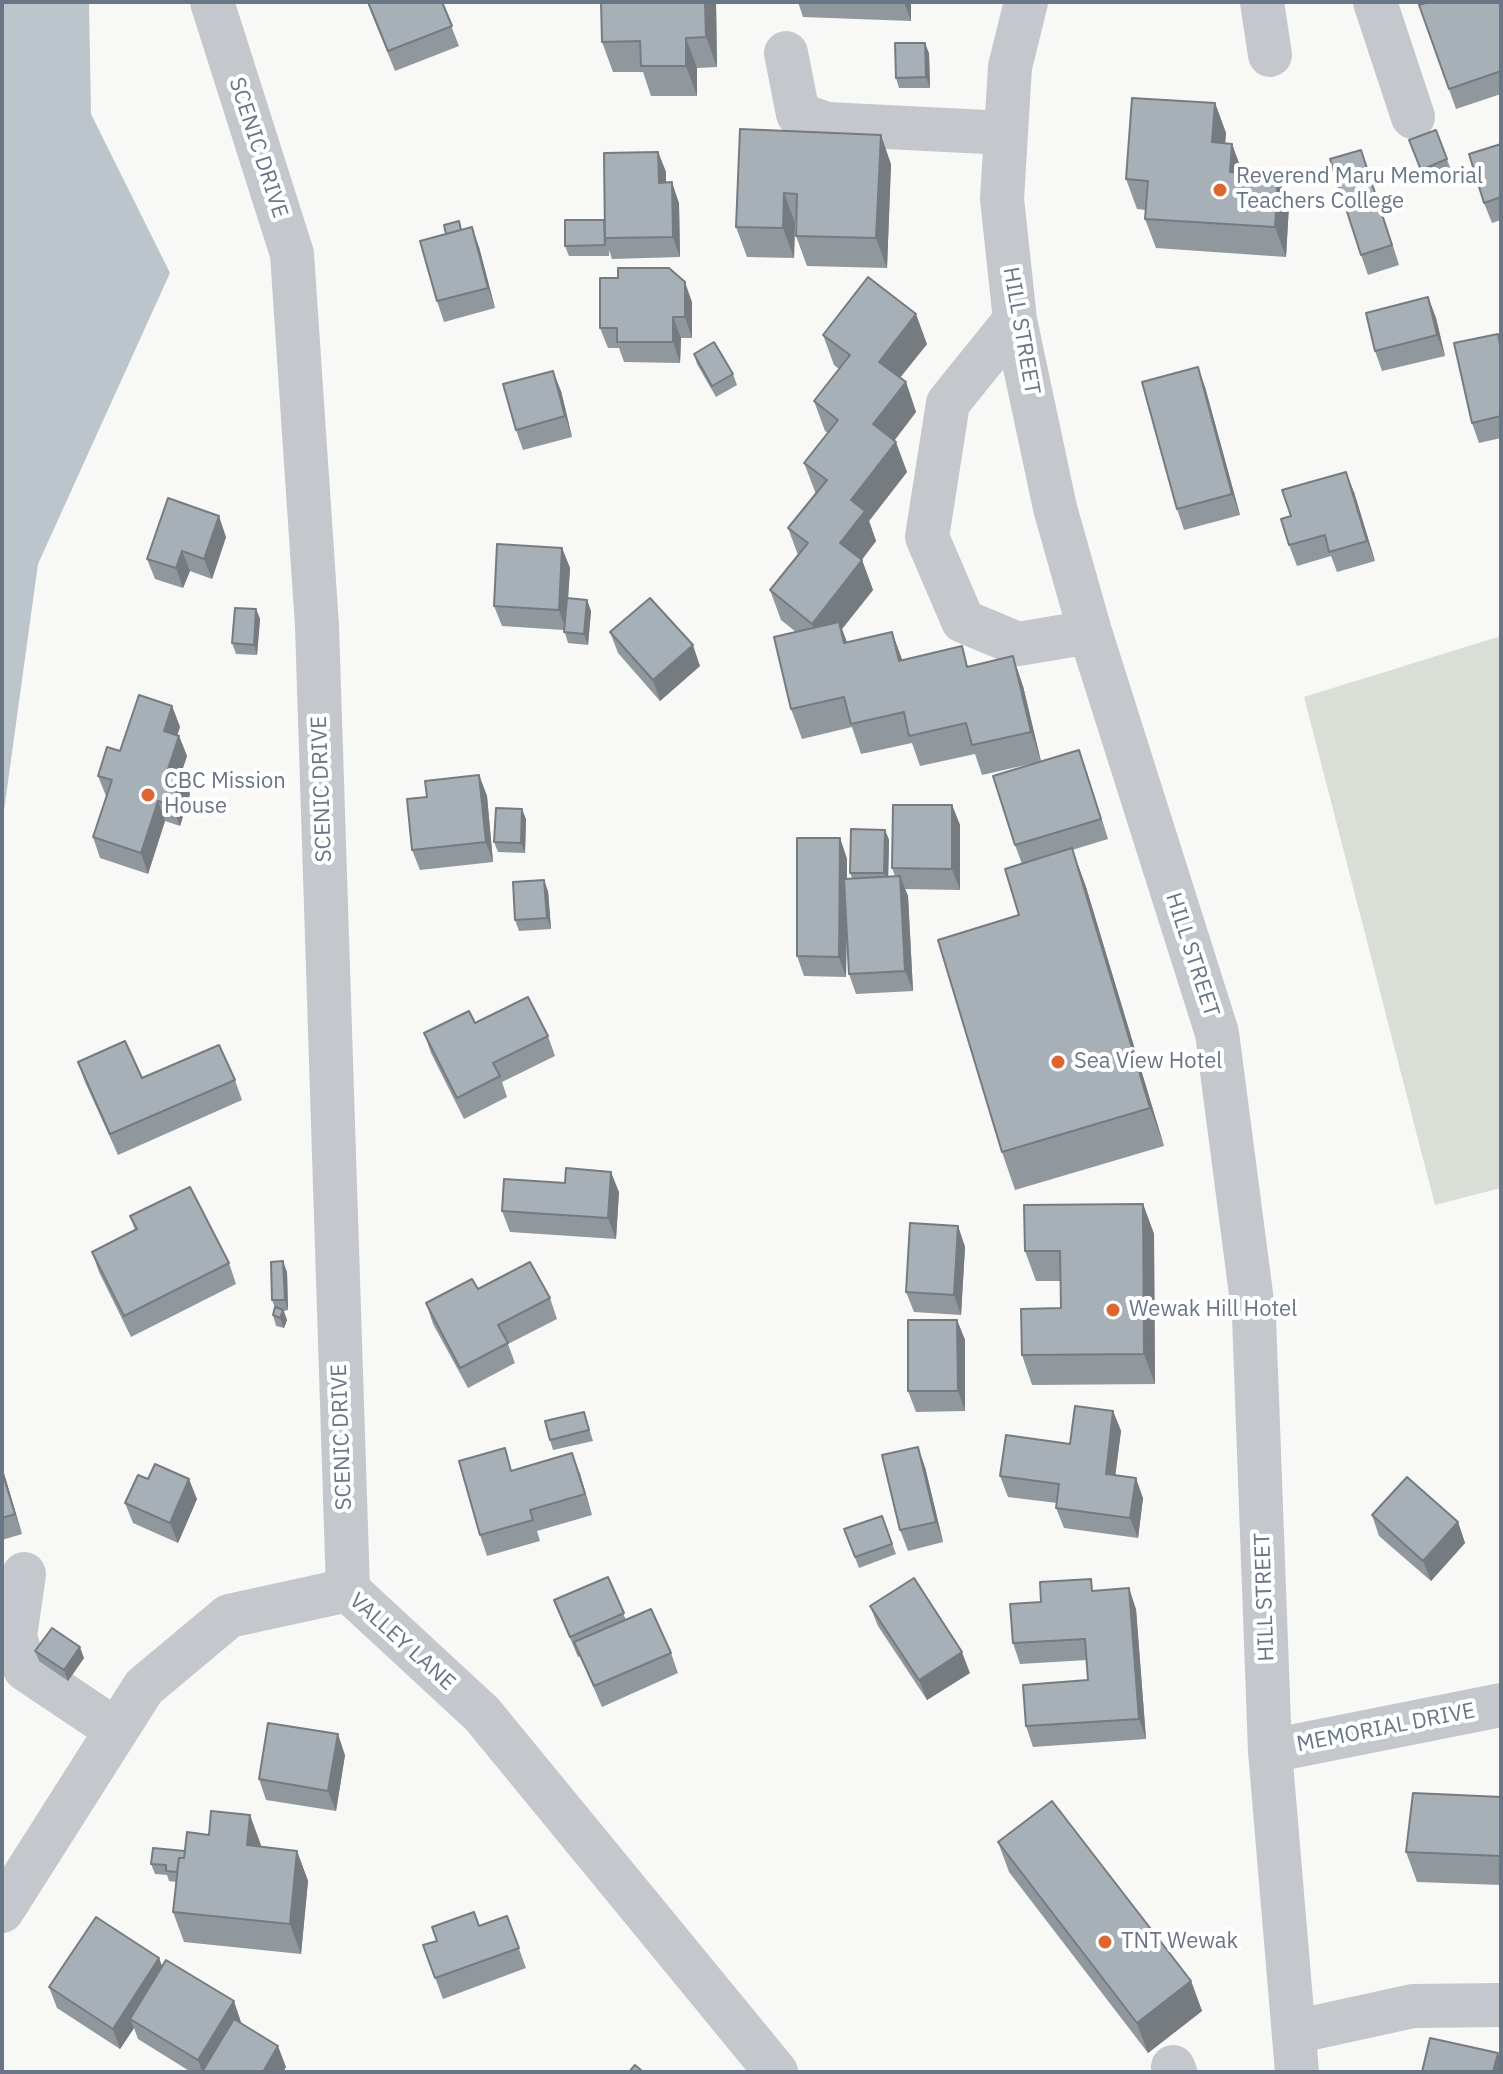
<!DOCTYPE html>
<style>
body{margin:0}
#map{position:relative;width:1503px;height:2074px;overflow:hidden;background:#f8f8f6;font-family:"IBM Plex Sans",sans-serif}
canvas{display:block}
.frame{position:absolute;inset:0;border:4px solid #687686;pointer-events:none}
</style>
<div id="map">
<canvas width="1503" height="2074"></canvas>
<div class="frame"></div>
</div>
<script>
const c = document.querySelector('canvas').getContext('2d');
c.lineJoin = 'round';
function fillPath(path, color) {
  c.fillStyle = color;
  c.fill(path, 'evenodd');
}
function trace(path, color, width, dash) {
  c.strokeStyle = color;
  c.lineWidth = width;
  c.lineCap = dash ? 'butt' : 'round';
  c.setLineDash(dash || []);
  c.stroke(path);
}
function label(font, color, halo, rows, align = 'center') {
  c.font = font + ' "IBM Plex Sans",sans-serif';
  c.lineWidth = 8;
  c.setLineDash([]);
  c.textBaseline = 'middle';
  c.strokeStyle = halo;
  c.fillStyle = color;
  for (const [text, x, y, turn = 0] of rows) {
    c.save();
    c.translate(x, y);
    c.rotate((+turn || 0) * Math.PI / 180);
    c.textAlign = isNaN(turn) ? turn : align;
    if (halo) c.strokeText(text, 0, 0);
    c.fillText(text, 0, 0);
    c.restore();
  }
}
fillPath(new Path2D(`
 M1501,636V1188L1435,1205L1304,697Z`), '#d9dfd7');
fillPath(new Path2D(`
 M2,2H89L91,114L170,273L38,564L2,825Z`), '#bcc5cb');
trace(new Path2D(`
 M212,2L292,254L317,626L348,1590
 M1026,2L1010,67L1002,199L1015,320L1055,508L1090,632L1217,1033L1254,1317L1270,1751L1297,2072
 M1262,2L1270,55
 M1375,2L1413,117
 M786,53L798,114L827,124L1006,133
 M1015,320L948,403L927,537L963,621L1018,644L1090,632
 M24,1574L15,1637L25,1669L116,1730
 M1270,1751L1501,1705
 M2,1911L144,1687L229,1616L348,1590L482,1714L776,2072
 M1294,2032L1413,2006L1501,2005
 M1173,2067L1175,2072`), '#c4c7cb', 44);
fillPath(new Path2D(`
 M367,2H442L459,46L395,71Z
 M716,2L717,67L697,68V96H651L643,72H613L602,42Z
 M798,2H911V21L803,17Z
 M1419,5H1501V94L1456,109Z
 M929,53L930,88H899L896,78Z
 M1215,103L1226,133L1225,143L1232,144L1242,173L1289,205L1286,257L1156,248L1145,219L1146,210L1137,209L1126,179Z
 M740,129L891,164L887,268L807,266L796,236L797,223H795L794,258L747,257L736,227Z
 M1436,130L1451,170L1424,181L1409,140Z
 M1501,144V220L1492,223L1484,203Z
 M658,152L666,172V182L679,203L680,257L612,259L609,250V256H569L565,246L604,220Z
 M1368,170L1399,265L1368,275L1361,255Z
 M462,230L479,247L495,308L444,322L437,301Z
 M1428,297L1436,318L1445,356L1382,371L1375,351Z
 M692,302V338H681L680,363L624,362L619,348H608L600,328Z
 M823,335L927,344L900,378L906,382L916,412L894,441L907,472L869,521L876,541L862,560L873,590L842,629L847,642L892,632L902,660L969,666L1023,686L1041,761L1079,750L1108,839L1072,850L1086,887L1164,1146L1015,1190L1002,1152L1022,864L1015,845L1030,764L982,775L975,754L920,766L912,743L861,754L852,727L802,739L791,709L796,632L781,620L770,590L798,555L788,528L816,494L804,463L828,433L825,431L814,401L839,369L834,365Z
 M1501,350V438L1479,443L1472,423Z
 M694,354L733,374L737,385L716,397L697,364Z
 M1205,387L1240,515L1184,530L1177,509Z
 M561,391L572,437L523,450L516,430Z
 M1354,492L1375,561L1337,572L1331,556L1297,566L1289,545L1291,516Z
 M226,537L212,579L190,571L183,588L155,579L147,559Z
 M562,548L570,568L568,599L587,600L591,611L588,645L568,643L564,630L502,626L494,606Z
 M256,609L260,619L257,655L236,654L232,643Z
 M610,632L700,666L660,701L618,653Z
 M172,706L180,727L177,735L179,736L187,756L181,773H183L190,794L180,826L165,821L148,874L100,858L93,837L106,796L98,776L120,751Z
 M479,775L487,796L493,862L420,870L412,850L427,797Z
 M952,805L960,825V890L905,889L908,896L913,991L856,994L849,974L847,929L846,977L804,976L797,956L840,838L847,859V879L852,878L850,873L885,830L889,840L888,876H895L892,868Z
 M526,819L525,853L498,852L494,842Z
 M548,891L551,929L519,931L515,920Z
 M424,1033L548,1036L555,1056L502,1082L507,1097L464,1119L431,1053Z
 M78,1062L142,1078L235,1080L242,1100L118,1155L85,1082Z
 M619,1192L616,1239L510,1232L502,1211Z
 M1143,1204L1154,1234L1155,1384L1032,1385L1022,1355L1061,1308V1281H1036L1025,1251Z
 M130,1216L229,1263L236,1284L131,1337L99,1272L92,1252L135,1230Z
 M958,1226L965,1247L961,1315L914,1312L906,1292Z
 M287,1272L288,1310L284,1311L287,1320L284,1328L276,1326L273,1315L275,1308L272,1300Z
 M478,1289L550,1298L557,1319L508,1344L515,1363L468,1388L433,1324L426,1303Z
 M957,1320L965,1340V1411L916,1412L908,1391Z
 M1113,1411L1121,1431L1115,1475L1143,1498L1138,1538L1064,1528L1056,1508L1057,1503L1008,1497L1000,1476L1070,1444Z
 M584,1412L593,1441L553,1450L550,1440Z
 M2,1467L22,1534L2,1540Z
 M925,1467L943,1542L908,1551L900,1530Z
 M513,1471L580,1474L592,1515L537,1531L540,1541L487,1556L480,1535Z
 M197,1499L178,1543L133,1523L125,1503Z
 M1372,1515L1458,1522L1465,1543L1431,1581L1379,1536Z
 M882,1516L896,1554L859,1568L844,1529Z
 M608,1577L626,1620L671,1653L678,1673L602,1707L580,1656L578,1657L554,1600Z
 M1096,1591L1136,1609L1146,1739L1033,1747L1026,1726L1088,1680L1087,1660L1020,1664L1013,1643L1041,1602Z
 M870,1606L970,1673L927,1700L878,1626Z
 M35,1651L84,1658L68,1681L39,1661Z
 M345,1755L336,1811L266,1800L259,1779Z
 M1501,1797V1885L1417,1882L1406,1852Z
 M209,1835L261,1845V1847L297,1851L308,1881L301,1954L184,1942L173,1912L176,1882L169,1881L167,1875L155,1874L151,1864L185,1851Z
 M998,1842L1191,1981L1202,2011L1148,2053L1009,1872Z
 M507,1916L526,1968L443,1999L423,1945Z
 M159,1958L162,1967L241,2022L240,2023L286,2067L283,2072H191L138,2039L134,2028L120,2049L57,2008L49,1987Z`), '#90979d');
fillPath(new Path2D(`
 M705,2H716L717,67L706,37Z
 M904,2H911V21Z
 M686,38L697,68V96L686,66Z
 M925,43L929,53L930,88L926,77Z
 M1215,103L1226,133L1223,172L1212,142Z
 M881,135L891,164L887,268L876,238Z
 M1232,144L1243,174L1230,172Z
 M1361,150L1368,170L1399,265L1392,245Z
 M658,152L666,172V203L659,183Z
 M1278,176L1289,205L1286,257L1275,227Z
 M672,182L679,203L680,257L673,237Z
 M784,193L795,223L794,258L783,228Z
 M472,227L479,247L495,308L488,288Z
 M685,282L692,302V338L685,317Z
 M1428,297L1436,318L1445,356L1437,335Z
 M916,314L927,344L889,391L879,362Z
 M673,317L681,338L680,363L673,342Z
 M1198,367L1205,387L1240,515L1232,494Z
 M553,371L561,391L572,437L565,416Z
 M906,382L916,412L884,454L873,424Z
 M896,442L907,472L869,521L876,541L851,573L840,543L851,500Z
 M1346,472L1354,492L1375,561L1367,541Z
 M219,516L226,537L212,579L204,559Z
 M562,548L570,568L566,630L559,610Z
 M182,551L190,571L183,588L176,568Z
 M862,560L873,590L842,629L850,652L823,653L812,624Z
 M587,600L591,611L588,645L584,634Z
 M256,609L260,619L257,655L254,645Z
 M892,632L903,662L899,661Z
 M693,645L700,666L660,701L653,680Z
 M1013,656L1023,686L1041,762L1031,732Z
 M172,706L180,727L172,751L164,731Z
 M179,736L187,756L176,789L168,769Z
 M1079,750L1086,770L1108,839L1101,819Z
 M183,773L190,794L180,826L172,805Z
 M479,775L487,796L493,862L486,842Z
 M158,801L165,821L148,874L141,853Z
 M952,805L960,825V890L952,869Z
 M522,809L526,819L525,853L521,843Z
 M885,830L889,840L888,884L884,873Z
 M840,838L847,859L846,977L839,957Z
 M1072,848L1086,887L1164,1146L1150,1108Z
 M900,876L908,896L913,991L905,971Z
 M544,880L548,891L551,929L547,918Z
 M611,1172L619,1192L616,1239L608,1218Z
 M1143,1204L1154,1234L1155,1384L1144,1354Z
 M958,1226L965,1247L961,1315L954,1295Z
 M283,1261L287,1272L288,1310L285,1300Z
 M283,1310L287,1320L284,1328L280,1318Z
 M957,1320L965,1340V1411L958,1391Z
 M1113,1411L1121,1431L1113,1494L1106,1474Z
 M918,1447L925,1467L943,1542L936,1522Z
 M572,1453L580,1474L592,1515L585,1494Z
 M2,1467L22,1534L15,1514L2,1471Z
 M1136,1478L1143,1498L1138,1538L1130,1518Z
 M189,1479L197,1499L178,1543L170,1523Z
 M1458,1522L1465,1543L1431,1581L1423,1561Z
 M1129,1588L1136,1609L1146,1739L1139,1719Z
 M80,1647L84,1658L68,1681L64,1670Z
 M962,1652L970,1673L927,1700L919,1680Z
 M338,1734L345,1755L336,1811L328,1791Z
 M250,1815L261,1845L258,1875L247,1845Z
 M297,1851L308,1881L301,1954L290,1924Z
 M159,1958L167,1979L130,2019L134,2028L120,2049L113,2029Z
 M1191,1981L1202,2011L1148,2053L1137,2023Z
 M234,2001L241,2022L210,2072H202L198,2060Z
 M278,2046L286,2067L283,2072H263Z
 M1498,2053L1501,2062V2072H1493Z`), '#767b80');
const building = new Path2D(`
 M368,2H442L452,26L388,51Z
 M601,2H705L706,37L686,38V66H641L640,41L602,42Z
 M1429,2H1500L1501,6V71L1449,89L1419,5Z
 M895,43H925L926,77L896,78Z
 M1132,98L1215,103L1212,142L1232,144L1230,172L1278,176L1275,227L1145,219L1148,181L1126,179Z
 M740,129L881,135L876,238L796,236L797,194L784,193L783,228L736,227Z
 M1436,130L1447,159L1421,170L1409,140Z
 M1501,144V197L1484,203L1469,154Z
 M1361,150L1392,245L1361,255L1330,159Z
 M658,152L659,183L672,182L673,237L605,238L604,153Z
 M565,220H604L605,245L565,246Z
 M459,221L461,230L446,234L444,225Z
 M472,227L488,288L437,301L420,241Z
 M618,268H669L685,282V317H673V342H617V328H600V278H618Z
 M868,277L916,314L879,362L906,382L873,424L896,442L851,500L865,511L840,543L862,560L812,624L770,590L808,543L788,528L827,480L804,463L838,420L814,401L850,355L823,335Z
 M1428,297L1437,335L1375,351L1366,313Z
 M1498,334L1501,350V416L1472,423L1454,343Z
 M714,342L733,374L712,386L694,354Z
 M1198,367L1232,494L1177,509L1142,382Z
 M553,371L565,416L516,430L503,384Z
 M1346,472L1367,541L1329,552L1325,535L1289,545L1281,519L1291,516L1282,490Z
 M168,498L219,516L204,559L182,551L176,568L147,559Z
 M497,544L562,548L559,610L494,606Z
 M567,598L587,600L584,634L564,632Z
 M650,598L693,645L653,680L610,632Z
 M235,608L256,609L254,645L232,643Z
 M839,622L844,643L892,632L899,661L962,646L967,667L1013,656L1031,732L972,745L966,723L909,736L904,712L851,724L844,697L791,709L774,637Z
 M139,695L172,706L164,731L179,736L168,769L183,773L172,805L158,801L141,853L93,837L112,780L98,776L107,747L120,751Z
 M1079,750L1101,819L1015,845L993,776Z
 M479,775L486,842L412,850L407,799L427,797L425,781Z
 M893,805H952V869L892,868Z
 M496,808L522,809L521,843L494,842Z
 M851,829L885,830L884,873H850Z
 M797,838H840L839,957L797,956Z
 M1072,848L1150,1108L1002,1152L938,940L1019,915L1005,869Z
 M900,876L905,971L849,974L844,879Z
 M544,880L547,918L515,920L513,882Z
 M528,997L548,1036L493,1063L500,1076L457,1098L424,1033L469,1011L475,1023Z
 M125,1041L142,1078L219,1045L235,1080L110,1134L78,1062Z
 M566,1168L611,1172L608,1218L502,1211L504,1179L565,1183Z
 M190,1187L229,1263L124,1316L92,1252L137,1229L130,1216Z
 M1143,1204L1144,1354L1022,1355L1021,1309L1061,1308L1060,1251H1025L1024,1205Z
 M910,1223L958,1226L954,1295L906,1292Z
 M283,1261L285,1300H272L271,1262Z
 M530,1262L550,1298L498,1325L508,1343L460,1368L426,1303L472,1279L478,1289Z
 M275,1307L283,1310L280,1318L273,1315Z
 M908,1320H957L958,1391H908Z
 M1075,1406L1113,1411L1106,1474L1136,1478L1130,1518L1056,1508L1059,1484L1000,1476L1006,1435L1070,1444Z
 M584,1412L589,1430L550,1440L545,1421Z
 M918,1447L936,1522L900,1530L882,1455Z
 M505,1448L511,1471L572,1453L585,1494L530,1510L533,1520L480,1535L459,1461Z
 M155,1464L189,1479L170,1523L125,1503L138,1475L148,1479Z
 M2,1471L15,1514L2,1518Z
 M1407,1477L1458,1522L1423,1561L1372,1515Z
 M882,1516L892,1544L855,1557L844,1529Z
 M608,1577L624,1613L570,1637L554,1600Z
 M914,1578L962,1652L919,1680L870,1606Z
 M1091,1579L1092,1591L1129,1588L1139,1719L1026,1726L1023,1685L1088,1680L1085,1639L1013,1643L1010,1604L1041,1602L1040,1582Z
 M651,1609L671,1653L594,1686L574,1642Z
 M52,1628L80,1647L64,1670L35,1651Z
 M268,1723L338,1734L328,1791L259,1779Z
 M1413,1793L1501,1797V1856L1406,1852Z
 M1052,1801L1191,1981L1137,2023L998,1842Z
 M211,1811L250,1815L247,1845L297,1851L290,1924L173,1912L179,1858H184L187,1832L209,1835Z
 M153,1848L185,1851L184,1858H179L177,1872L166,1871V1865L151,1864Z
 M474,1912L479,1926L507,1916L519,1948L435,1978L423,1945L437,1941L432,1927Z
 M96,1917L159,1958L113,2029L49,1987Z
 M166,1960L234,2001L198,2060L130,2019Z
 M234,2019L278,2046L263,2072H202Z
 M1430,2038L1498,2053L1493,2072H1422Z
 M635,2065L643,2072H629Z`);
fillPath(building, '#a8b0b7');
trace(building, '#767b80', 2);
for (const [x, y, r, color] of [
 [1220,190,8,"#dd6630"],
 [148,795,8,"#dd6630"],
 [1058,1062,8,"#dd6630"],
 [1113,1310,8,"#dd6630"],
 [1105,1942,8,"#dd6630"]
]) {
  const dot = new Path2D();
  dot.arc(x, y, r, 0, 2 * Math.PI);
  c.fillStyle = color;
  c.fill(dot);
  trace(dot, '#fff', 3);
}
label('22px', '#687686', '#fff', [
 ["SCENIC DRIVE",258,148,72],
 ["HILL STREET",1021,331,80],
 ["SCENIC DRIVE",322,789,-92],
 ["HILL STREET",1192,955,72],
 ["SCENIC DRIVE",342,1437,-92],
 ["HILL STREET",1265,1597,-92],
 ["VALLEY LANE",402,1642,42],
 ["MEMORIAL DRIVE",1386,1728,-11]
]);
label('22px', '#687686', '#fff', [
 ["Reverend Maru Memorial",1236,177],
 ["Teachers College",1236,202],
 ["CBC Mission",164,782],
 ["House",164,807],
 ["Sea View Hotel",1074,1062],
 ["Wewak Hill Hotel",1129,1310],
 ["TNT Wewak",1121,1942]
], 'left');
</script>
